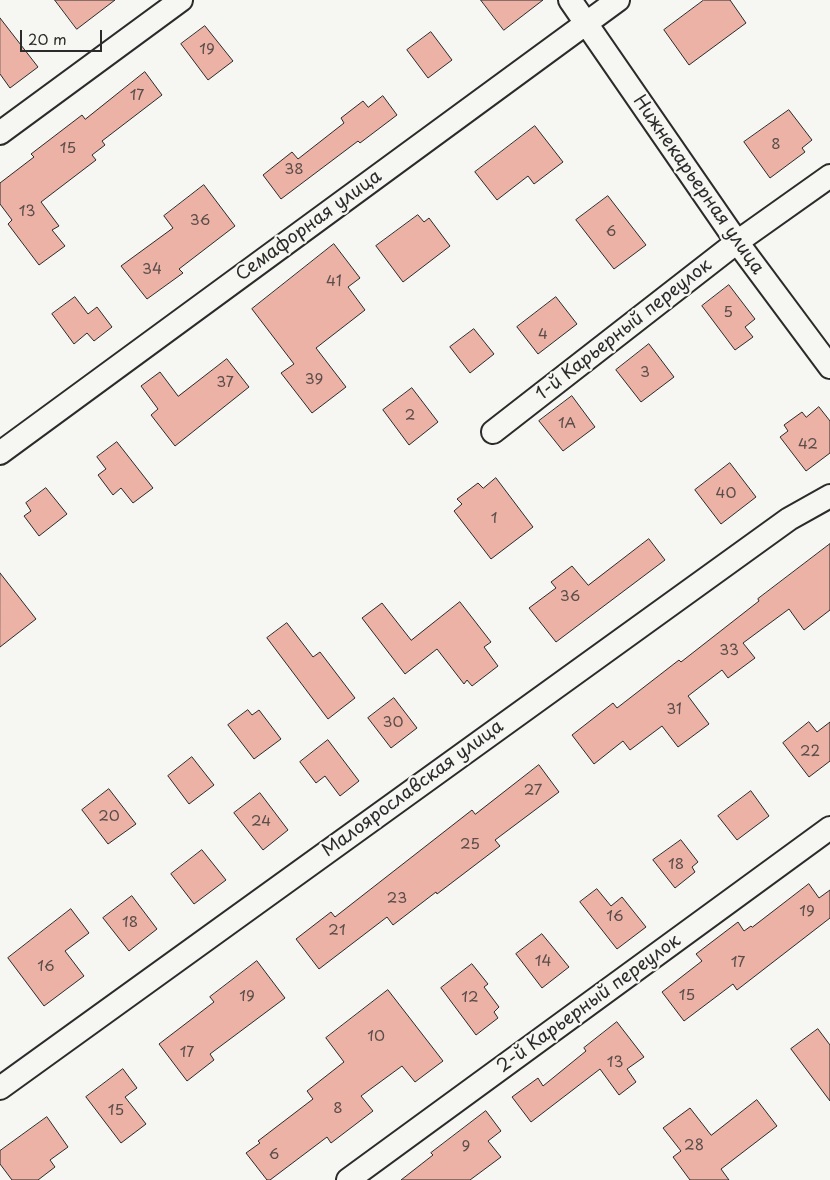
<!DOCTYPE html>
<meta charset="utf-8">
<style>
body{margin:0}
#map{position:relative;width:830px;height:1180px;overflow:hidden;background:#f6f6f2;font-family:"Playpen Sans",sans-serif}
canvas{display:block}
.scale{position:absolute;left:20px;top:30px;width:82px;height:22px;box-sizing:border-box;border:2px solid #2b2b2b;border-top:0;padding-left:6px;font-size:15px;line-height:18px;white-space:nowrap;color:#2b2b2b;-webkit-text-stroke:4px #f6f6f2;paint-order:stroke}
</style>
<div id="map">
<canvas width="830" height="1180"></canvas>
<div class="scale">20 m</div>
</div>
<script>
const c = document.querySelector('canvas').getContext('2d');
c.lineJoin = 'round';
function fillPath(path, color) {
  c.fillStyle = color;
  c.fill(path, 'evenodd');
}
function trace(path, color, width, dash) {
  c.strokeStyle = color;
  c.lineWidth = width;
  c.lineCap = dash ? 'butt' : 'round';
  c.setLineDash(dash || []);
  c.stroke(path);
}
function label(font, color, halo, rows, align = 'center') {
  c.font = font + ' "Playpen Sans",sans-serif';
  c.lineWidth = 4.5;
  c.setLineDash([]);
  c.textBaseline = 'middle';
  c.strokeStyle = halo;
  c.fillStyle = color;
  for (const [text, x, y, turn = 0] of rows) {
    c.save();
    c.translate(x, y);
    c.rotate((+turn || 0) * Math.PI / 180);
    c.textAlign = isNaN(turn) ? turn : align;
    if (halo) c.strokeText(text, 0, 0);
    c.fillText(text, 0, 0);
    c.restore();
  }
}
const building = new Path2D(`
 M55,0H115L77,29Z
 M481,0H543L504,30Z
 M704,0H730L746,23L689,65L664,30Z
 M0,18L38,67L10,88L0,74Z
 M205,26L233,61L208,80L181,44Z
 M431,32L452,60L428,78L407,50Z
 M145,72L162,95L102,141L105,145L92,155L96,160L41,202L59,226L52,230L65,246L39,265L8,224L12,220L0,204V183L34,157L31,154L82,115L85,119Z
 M383,96L397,115L360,143L358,141L281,199L263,175L292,152L298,159L344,123L341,118L363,101L368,107Z
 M789,110L812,140L802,148L805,152L770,178L744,142Z
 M535,126L563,162L534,184L528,176L497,200L475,172Z
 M204,185L235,226L179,269L183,273L147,299L121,266L173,228L164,216Z
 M608,196L646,245L614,269L576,220Z
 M418,215L424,222L429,218L450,246L403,282L376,246Z
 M334,244L360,278L348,287L365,310L316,348L346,387L312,413L281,373L294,364L252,309Z
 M729,285L755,319L745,327L753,337L735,350L702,306Z
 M75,297L88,314L97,307L112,327L94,341L87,333L74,344L52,314Z
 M556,297L577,324L538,354L517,327Z
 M474,329L494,354L470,373L450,347Z
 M649,344L674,377L641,402L616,370Z
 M227,359L249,387L175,446L151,415L158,409L141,386L160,372L178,396Z
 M412,388L438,422L409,445L383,410Z
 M572,396L595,427L563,451L539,421Z
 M819,407L830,421V453L806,471L780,437L788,431L784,425L802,412L806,417Z
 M117,442L153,488L133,503L121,488L113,495L98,475L106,469L97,457Z
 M730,463L756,497L721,524L695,490Z
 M496,478L533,527L491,559L454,511L462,504L457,499L478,483L483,488Z
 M46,488L67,514L39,536L24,516L31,511L26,503Z
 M649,539L665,560L556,642L529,608L556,588L551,582L572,566L588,585Z
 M830,544V610L804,630L789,609L743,643L755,658L728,678L722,670L688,696L709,724L678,747L662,726L630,750L623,741L594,764L572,735L613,703L617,708L679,660L681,662L759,601L758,599Z
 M0,573L36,619L0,647Z
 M460,602L491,642L484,647L498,666L472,686L467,680L464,684L437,649L405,674L362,618L382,603L411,640Z
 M287,623L313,657L320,652L355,698L328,719L267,638Z
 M394,698L417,728L391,748L368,718Z
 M248,710L252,715L259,710L281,739L254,759L228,725Z
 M809,722L817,732L830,722V761L809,777L783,743Z
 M328,740L359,781L340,796L325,776L316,783L300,762Z
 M192,757L214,785L189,804L168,776Z
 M539,765L559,792L495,840L500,846L437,894L436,892L393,925L387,917L319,969L296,939L331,912L335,917L472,810L475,814Z
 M109,789L136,824L108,844L82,810Z
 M751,791L769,816L737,840L718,816Z
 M260,793L288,830L263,850L234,813Z
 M681,840L698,862L692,867L695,872L675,888L653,860Z
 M202,850L226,880L194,904L171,874Z
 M809,884L819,898L830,890V918L737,990L733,984L684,1021L662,992L702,961L696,954L738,922L744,931L751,926L752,927Z
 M597,889L611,906L622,897L646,927L617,949L580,902Z
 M132,896L157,929L129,951L103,918Z
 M71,909L89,933L65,951L84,976L44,1006L8,958Z
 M542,934L569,967L542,988L516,954Z
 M257,961L285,998L210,1054L214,1060L187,1081L159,1044L214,1002L210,997Z
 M472,964L488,984L484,987L499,1007L494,1012L498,1018L476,1035L441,988Z
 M388,990L443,1061L415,1082L402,1066L361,1096L373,1111L331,1143L327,1137L270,1180H267L246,1153L260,1143L258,1141L313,1099L307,1091L344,1062L326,1038Z
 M617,1022L644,1057L627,1069L636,1082L619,1095L600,1069L531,1122L512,1097L538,1078L543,1086L586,1051L584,1048Z
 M818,1029L830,1045V1101L791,1049Z
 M123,1069L137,1088L125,1097L146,1124L121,1143L86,1097Z
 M757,1100L777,1126L721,1169L729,1180H690L673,1157L681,1151L663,1128L690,1108L711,1135Z
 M486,1111L501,1131L488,1141L501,1157L470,1180H401L433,1155L431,1153Z
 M47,1117L68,1147L50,1160L55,1167L38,1180H12L0,1164V1151Z`);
fillPath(building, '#ecb2a6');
trace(building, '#2b2b2b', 1);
const minor = new Path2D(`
 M570,0L737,242L830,367
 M0,133L181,0
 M493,432L737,242L830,176
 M0,453L618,0
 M0,1088L789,519L830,496
 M348,1180L830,828`);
trace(minor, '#2b2b2b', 26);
trace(minor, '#f6f6f2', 22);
label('15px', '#5b4d4a', null, [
 ["19",207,50],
 ["17",137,96],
 ["8",776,145],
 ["15",68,149],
 ["38",294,170],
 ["13",27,212],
 ["36",200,221],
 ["6",611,232],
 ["34",152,270],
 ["41",334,282],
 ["5",728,313],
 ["4",543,335],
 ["3",645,373],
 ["39",314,380],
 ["37",225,383],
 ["2",410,416],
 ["1А",567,424],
 ["42",808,445],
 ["40",726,494],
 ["1",494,519],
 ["36",570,597],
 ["33",729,651],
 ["31",674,710],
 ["30",393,723],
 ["22",810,752],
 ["27",533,791],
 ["20",109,817],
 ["24",261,822],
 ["25",470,845],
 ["18",676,865],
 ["23",397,899],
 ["19",807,912],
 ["16",615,917],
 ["18",130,923],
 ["21",337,931],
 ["14",543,962],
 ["17",738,963],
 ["16",46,967],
 ["15",687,996],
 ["19",247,997],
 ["12",470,998],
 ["10",376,1037],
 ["17",187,1053],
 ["13",615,1063],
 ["8",338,1109],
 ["15",116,1111],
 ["28",694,1146],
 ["9",466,1147],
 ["6",274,1155]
]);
label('18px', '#2b2b2b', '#f6f6f2', [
 ["Нижнекарьерная улица",698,185,55],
 ["Семафорная улица",309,226,-36],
 ["1-й Карьерный переулок",624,330,-38],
 ["Малоярославская улица",413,789,-36],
 ["2-й Карьерный переулок",589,1004,-36]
]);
</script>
